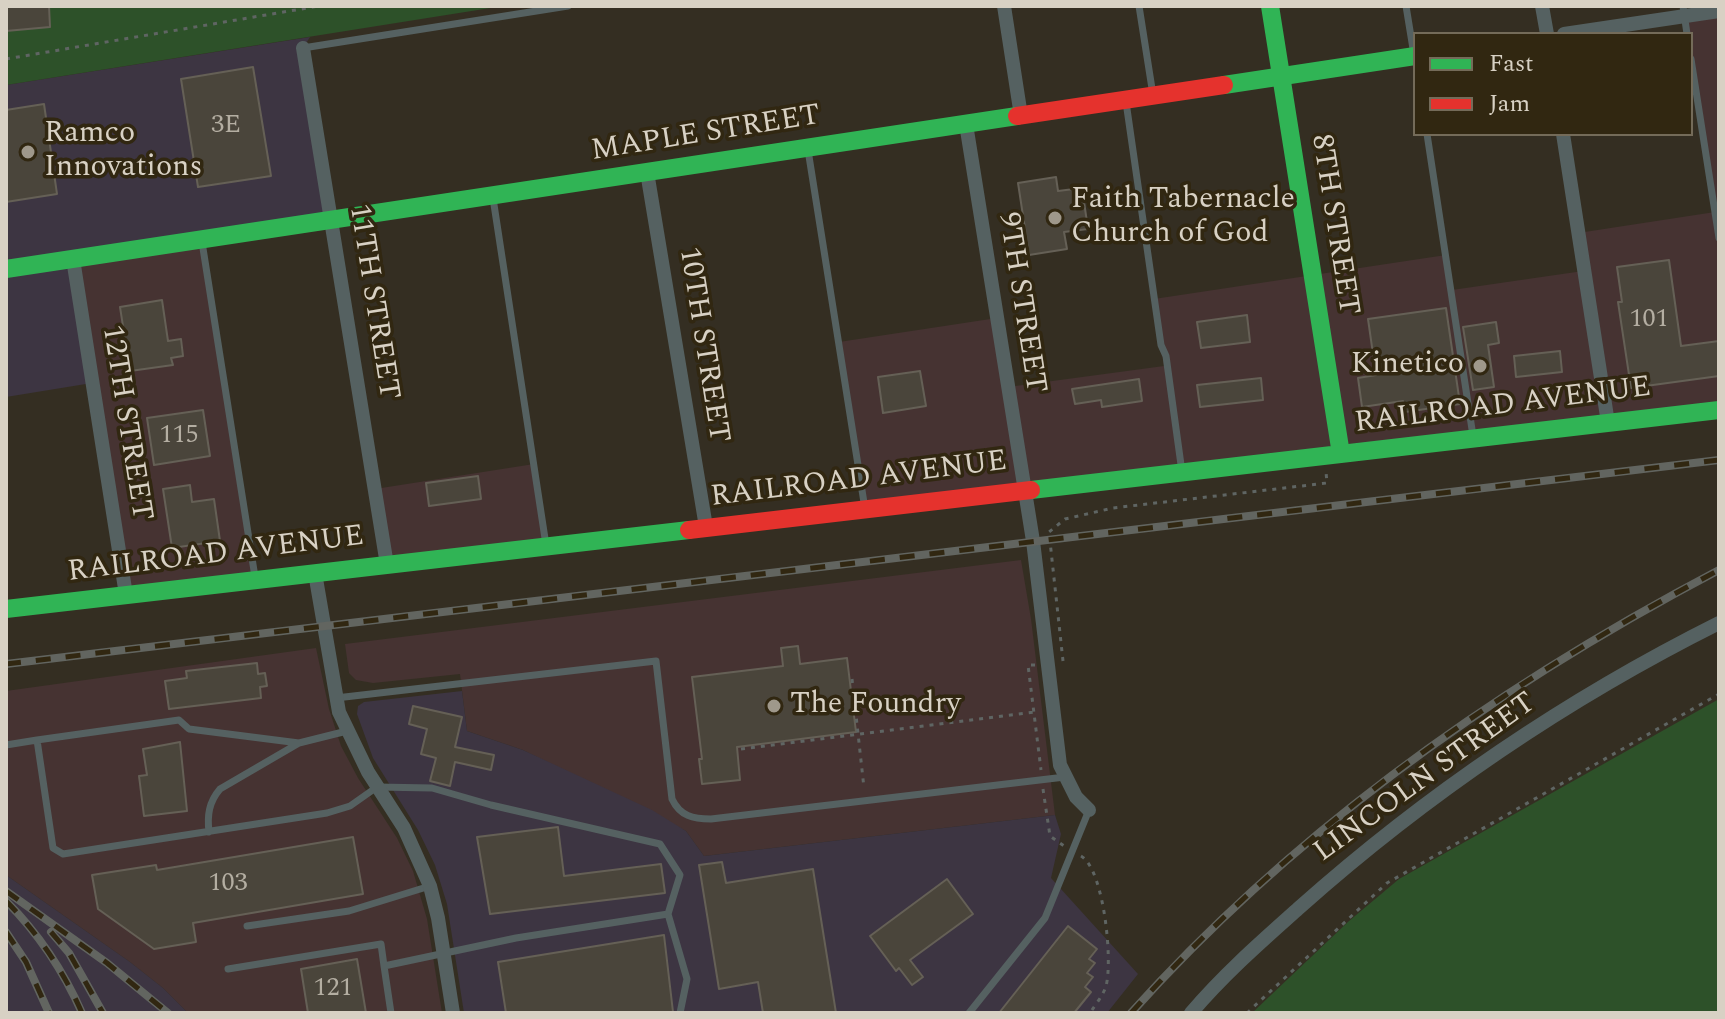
<!DOCTYPE html>
<style>
body{margin:0}
#map{position:relative;width:1725px;height:1019px;overflow:hidden;background:#342e22;font-family:Spectral,serif}
canvas{display:block}
.frame{position:absolute;inset:0;border:8px solid #d8d1c4;pointer-events:none}
.legend{position:absolute;left:1413px;top:32px;width:280px;height:104px;box-sizing:border-box;background:#312711;border:2px solid #746b59;margin:0;padding:10px 14px;list-style:none;font-size:24px;color:#d8d1c4}
.legend li{display:flex;align-items:center;gap:16px;height:40px}
.legend b{width:40px;border:2px solid #746b59}
</style>
<div id="map">
<canvas width="1725" height="1019"></canvas>
<div class="frame"></div>
<ul class="legend">
<li><b style="height:10px;background:#30b455"></b>Fast</li>
<li><b style="height:10px;background:#e5322d"></b>Jam</li>
</ul>
</div>
<script>
const c = document.querySelector('canvas').getContext('2d');
c.lineJoin = 'round';
function fillPath(path, color) {
  c.fillStyle = color;
  c.fill(path, 'evenodd');
}
function trace(path, color, width, dash) {
  c.strokeStyle = color;
  c.lineWidth = width;
  c.lineCap = dash ? 'butt' : 'round';
  c.setLineDash(dash || []);
  c.stroke(path);
}
function label(font, color, halo, rows, align = 'center') {
  c.font = font + ' Spectral,serif';
  c.lineWidth = 7;
  c.setLineDash([]);
  c.textBaseline = 'middle';
  c.strokeStyle = halo;
  c.fillStyle = color;
  for (const [text, x, y, turn = 0] of rows) {
    c.save();
    c.translate(x, y);
    c.rotate((+turn || 0) * Math.PI / 180);
    c.textAlign = isNaN(turn) ? turn : align;
    if (halo) c.strokeText(text, 0, 0);
    c.fillText(text, 0, 0);
    c.restore();
  }
}
fillPath(new Path2D(`
 M1719,11V410L865,509L839,342L997,318L1008,387L1164,366L1154,299L1446,255L1452,290L1583,271L1578,233L1715,212L1691,59V34H1687L1684,16Z
 M202,239L255,580L126,595L73,259Z
 M534,464L547,546L387,565L375,489Z
 M1021,560L1031,619L1055,815L704,856L686,831L523,750L467,731L460,674L373,683L356,680L349,673L345,644Z
 M316,648L329,709L341,746L358,778L397,838L413,871L427,919L442,1013H188L163,988L130,962L6,875V691Z`), '#463332');
fillPath(new Path2D(`
 M310,37L303,48L333,220L73,259L92,383L6,397V85Z
 M462,691L467,731L523,750L652,810L686,831L704,856L1055,815L1061,834L1051,878L1138,974L1107,1013H464L447,904L435,865L418,830L373,758L357,714L358,706L364,702Z
 M6,875L130,962L163,988L188,1013H6Z`), '#3d3542');
fillPath(new Path2D(`
 M6,6H503L6,85Z
 M1719,699V1013H1252L1349,921L1399,879Z`), '#2d5129');
const building = new Path2D(`
 M6,6H49L50,27L6,31Z
 M253,67L271,176L198,187L181,79Z
 M44,104L57,194L6,202V110Z
 M1056,177L1058,191L1082,188L1088,229L1064,232L1067,249L1029,255L1018,183Z
 M1669,260L1681,346L1719,341V376L1631,388L1618,302H1622L1617,267Z
 M162,300L168,341L181,339L183,356L171,358L173,365L130,371L120,307Z
 M1446,308L1460,404L1405,412L1403,401L1362,407L1358,378L1376,375L1368,319Z
 M1247,315L1250,342L1201,348L1197,322Z
 M1496,322L1499,343L1488,345L1494,387L1473,390L1463,327Z
 M1560,351L1562,372L1516,377L1514,356Z
 M920,371L926,406L883,413L878,377Z
 M1261,378L1263,400L1200,407L1197,385Z
 M1139,379L1142,401L1102,407L1101,400L1075,404L1072,389Z
 M203,410L210,456L154,465L147,418Z
 M478,476L481,499L429,506L426,483Z
 M190,485L192,502L214,499L220,541L172,548L163,489Z
 M798,646L800,664L847,658L856,732L737,747L740,780L702,784L699,759H702L692,677L783,666L781,648Z
 M257,663L258,674L265,673L267,686L260,687L261,698L169,709L165,681L187,678L186,671Z
 M413,706L462,717L455,747L494,755L491,770L455,762L450,786L430,781L436,758L421,754L427,729L409,724Z
 M180,742L187,811L144,816L139,776L147,775L143,749Z
 M558,827L564,876L661,864L665,893L490,914L477,837Z
 M353,837L363,894L193,923L196,942L154,949L98,909L92,875L156,865L157,870Z
 M722,862L726,883L813,869L836,1013H763L758,982L719,989L699,865Z
 M947,879L973,914L910,960L923,977L912,985L899,968L896,971L870,936Z
 M1068,926L1097,949L1089,959L1095,963L1087,973L1093,977L1085,987L1091,992L1074,1013H999Z
 M664,935L673,1012L506,1013L498,962Z
 M357,959L366,1013H308L301,969Z`);
fillPath(building, '#4a453b');
trace(building, '#656056', 2);
trace(new Path2D(`
 M6,59L319,6
 M1063,661L1049,532L1065,519L1113,508L1327,483L1326,472
 M1035,665H1028L1041,770
 M852,679L864,788
 M741,749L1034,712
 M1043,789L1050,836L1064,846
 M1081,856C1104,869 1113,961 1106,986C1103,996 1095,1005 1090,1013
 M1247,1013L1387,883L1719,694`), '#5f6563', 3, [4, 6]);
trace(new Path2D(`
 M1139,6L1153,95
 M1406,6L1414,55
 M1683,6L1687,34
 M303,48L568,6
 M1691,59L1719,238
 M1126,102L1161,345L1166,356L1182,472
 M1427,134L1473,436
 M808,150L865,509
 M493,198L546,545
 M202,242L255,577
 M336,698L656,661L672,799C680,816 693,819 711,819L1065,777
 M299,743L189,729L179,720L37,740L53,848L63,854L327,813L350,806L377,787L432,788L491,805L660,844L680,875L668,914L687,979L680,1013
 M6,745L37,740
 M209,832C207,815 209,802 220,789L299,743L347,731
 M247,926L349,911L430,886
 M384,966L391,1013
 M228,969L381,944L384,966L516,938L668,914
 M969,1013L1045,918L1089,810`), '#556161', 7);
trace(new Path2D(`
 M1004,6L1021,116
 M1542,6L1547,34
 M1564,34L1719,11
 M303,48L387,565
 M966,124L1033,541L1060,765L1076,797L1089,810
 M1563,134L1608,423
 M647,172L706,527
 M73,259L126,595
 M315,573L339,712L368,772L404,828L430,886L438,918L453,1013
 M1191,1013C1224,974 1263,940 1300,907C1426,795 1569,698 1719,623`), '#556161', 14);
trace(new Path2D(`
 M1270,6L1341,454
 M1224,85L1415,56
 M6,269L1017,116
 M1031,490L1719,410
 M6,609L689,530`), '#30b455', 18);
trace(new Path2D(`
 M1017,116L1224,85
 M689,530L1031,490`), '#e5322d', 18);
const rail = new Path2D(`
 M6,664L1719,460
 M6,891L107,963L168,1013
 M6,901C38,933 64,972 82,1013
 M6,932L26,962L49,1013
 M51,932L69,953L103,1013
 M1131,1013C1297,828 1500,685 1719,570`);
trace(rail, '#626560', 8);
trace(rail, '#312711', 5, [15]);
for (const [x, y, r, color] of [
 [28,152,8,"#9f988b"],
 [1055,218,8,"#9f988b"],
 [1480,366,8,"#9f988b"],
 [774,706,8,"#9f988b"]
]) {
  const dot = new Path2D();
  dot.arc(x, y, r, 0, 2 * Math.PI);
  c.fillStyle = color;
  c.fill(dot);
  trace(dot, '#312711', 3);
}
label('26px', '#b4aea2', null, [
 ["3E",226,127],
 ["101",1649,321],
 ["115",179,437],
 ["103",228,885],
 ["121",333,990]
]);
label('30px', '#d8d1c4', '#312711', [
 ["Ramco",44,135],
 ["Innovations",44,169],
 ["Faith Tabernacle",1071,201],
 ["Church of God",1071,235],
 ["Kinetico",1464,366,"right"],
 ["The Foundry",790,706]
], 'left');
label('30px', '#d8d1c4', '#312711', [
 ["MAPLE STREET",706,135,-9],
 ["8TH STREET",1333,225,81],
 ["11TH STREET",372,302,81],
 ["9TH STREET",1020,303,81],
 ["10TH STREET",702,345,81],
 ["RAILROAD AVENUE",1503,407,-7],
 ["12TH STREET",125,423,81],
 ["RAILROAD AVENUE",859,481,-7],
 ["RAILROAD AVENUE",216,556,-7],
 ["LINCOLN STREET",1426,779,-36]
]);
</script>
